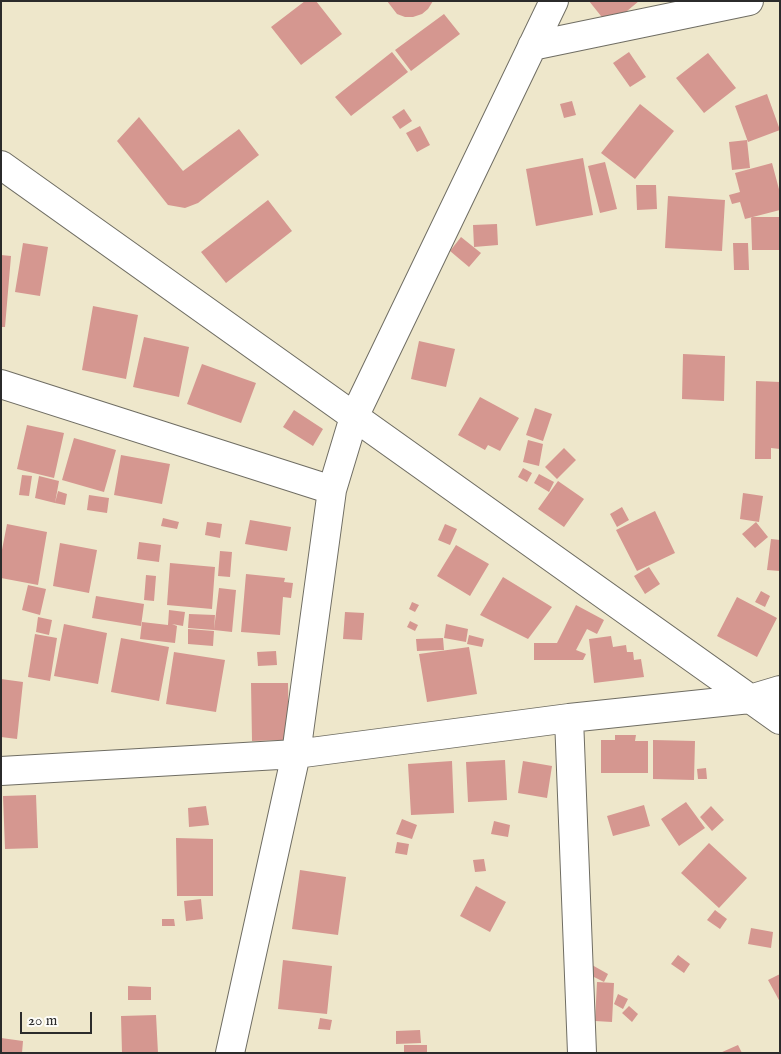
<!DOCTYPE html>
<style>
body{margin:0}
#map{position:relative;width:781px;height:1054px;overflow:hidden;background:#eee7cb;font-family:"IM FELL English",serif}
canvas{display:block}
.frame{position:absolute;inset:0;border:2px solid #2b2b2b;pointer-events:none}
.scale{position:absolute;left:20px;top:1012px;width:72px;height:22px;box-sizing:border-box;border:2px solid #2b2b2b;border-top:0;padding-left:6px;font-size:15px;line-height:18px;white-space:nowrap;color:#2b2b2b;-webkit-text-stroke:4px #fdfcf7;paint-order:stroke}
</style>
<div id="map">
<canvas width="781" height="1054"></canvas>
<div class="frame"></div>
<div class="scale">20 m</div>
</div>
<script>
const c = document.querySelector('canvas').getContext('2d');
c.lineJoin = 'round';
function fillPath(path, color) {
  c.fillStyle = color;
  c.fill(path, 'evenodd');
}
function trace(path, color, width, dash) {
  c.strokeStyle = color;
  c.lineWidth = width;
  c.lineCap = dash ? 'butt' : 'round';
  c.setLineDash(dash || []);
  c.stroke(path);
}
fillPath(new Path2D(`
 M305,1H316L342,34L301,65L271,27Z
 M387,1H433L428,9L422,14L413,17H405L397,14Z
 M589,1H639L609,26Z
 M444,14L460,34L411,71L395,50Z
 M392,52L408,72L351,116L335,97Z
 M629,52L646,77L630,87L613,63Z
 M708,53L736,88L704,113L676,78Z
 M767,94L780,130L748,142L735,106Z
 M572,101L576,115L564,118L560,104Z
 M640,104L674,131L635,179L601,153Z
 M404,109L412,121L400,129L392,117Z
 M139,117L183,171L239,129L259,155L198,203L185,208L168,205L117,141Z
 M420,126L430,145L417,152L406,133Z
 M747,140L750,168L732,170L729,142Z
 M583,158L593,215L536,226L526,169Z
 M605,162L617,209L600,213L588,166Z
 M772,163L780,193V210L745,219L740,202L732,204L729,195L740,192L735,173Z
 M636,185H656L657,209L637,210Z
 M668,196L725,200L722,251L665,248Z
 M268,200L292,231L226,283L201,252Z
 M751,217H780V250H752Z
 M497,224L498,245L474,247L473,225Z
 M461,237L481,253L469,267L450,251Z
 M23,243L48,247L40,296L15,292Z
 M733,243H748L749,270H734Z
 M1,255L11,256L5,327H1Z
 M93,306L138,315L126,379L82,370Z
 M144,337L189,347L179,397L133,387Z
 M419,341L455,349L446,387L411,379Z
 M683,354L725,356L724,401L682,399Z
 M202,364L256,383L241,423L187,404Z
 M756,381L780,382V449L771,448V459H755Z
 M480,397L519,418L500,451L488,445L485,450L458,435Z
 M535,408L552,414L543,441L526,435Z
 M294,410L323,429L313,446L283,427Z
 M27,425L64,433L54,478L17,469Z
 M74,438L116,450L104,492L62,480Z
 M528,440L543,444L539,466L523,462Z
 M564,448L576,460L557,479L545,467Z
 M121,455L170,464L162,504L114,495Z
 M523,468L532,473L527,482L518,477Z
 M539,474L554,482L549,492L534,483Z
 M22,475L32,476L29,496L19,495Z
 M39,476L59,481L55,503L35,498Z
 M558,481L584,499L564,527L538,509Z
 M58,491L67,494L65,505L55,503Z
 M743,493L763,496L759,522L740,519Z
 M89,495L109,498L107,513L87,510Z
 M622,507L629,520L617,527L610,514Z
 M655,511L675,553L637,571L616,530Z
 M163,518L179,522L177,529L161,526Z
 M250,520L291,527L287,551L245,544Z
 M207,522L222,524L220,538L205,535Z
 M756,522L768,537L755,548L742,534Z
 M7,524L47,532L38,585L1,578V555Z
 M445,524L457,529L450,545L438,540Z
 M771,539L780,540V571L767,570Z
 M139,542L161,545L159,562L137,559Z
 M60,543L97,550L89,593L53,586Z
 M456,545L489,564L470,596L437,576Z
 M220,551L232,552L230,577L218,576Z
 M170,563L215,567L212,609L167,605Z
 M649,567L660,584L645,594L634,576Z
 M246,574L285,578L284,582L293,583L291,598L283,597L280,635L241,632Z
 M146,575L156,576L154,601L144,600Z
 M503,577L552,607L528,639L480,615Z
 M28,585L46,589L40,615L22,610Z
 M219,588L236,590L232,632L214,630Z
 M761,591L770,596L765,607L755,602Z
 M96,596L144,604L141,626L92,618Z
 M737,597L777,618L757,657L717,636Z
 M412,602L419,605L415,612L409,609Z
 M576,605L604,620L597,634L587,629L576,650L586,654L583,660H534V643H557Z
 M169,610L185,612L183,626L172,624L177,626L175,643L140,639L142,622L168,625Z
 M345,612L364,613L362,640L343,639Z
 M189,614L215,615L214,630L188,628Z
 M38,617L52,620L49,635L36,632Z
 M410,621L418,625L415,631L407,627Z
 M64,624L107,633L98,684L54,676Z
 M446,624L468,629L466,642L444,638Z
 M188,629L214,631L213,646L188,644Z
 M35,634L57,638L50,681L28,677Z
 M469,635L484,639L482,647L467,644Z
 M611,636L613,647L626,645L627,652H633L634,660L641,659L644,677L594,683L589,639Z
 M121,638L169,647L159,701L111,692Z
 M443,638L444,650L417,651L416,639Z
 M469,647L477,694L427,702L419,654Z
 M276,651L277,665L258,666L257,652Z
 M174,652L225,660L216,712L166,704Z
 M1,679L23,682L17,739L1,737Z
 M251,683H288L289,740L252,741Z
 M615,735H636L635,741H648V773H601V740H615Z
 M653,740L695,741L694,780L653,779Z
 M505,760L507,800L468,802L466,762Z
 M452,761L454,813L411,815L408,764Z
 M523,761L552,766L547,798L518,793Z
 M706,768L707,779H698L697,769Z
 M36,795L38,848L5,849L3,796Z
 M686,802L705,828L679,846L661,819Z
 M644,805L650,826L613,836L607,816Z
 M206,806L209,825L189,827L188,808Z
 M711,806L724,820L712,831L700,817Z
 M402,819L417,825L412,839L396,834Z
 M494,821L510,825L508,837L491,834Z
 M176,838L213,839V896H177Z
 M397,842L409,844L407,855L395,853Z
 M709,843L747,878L719,908L681,873Z
 M484,859L486,871L475,872L473,860Z
 M300,870L346,877L338,935L292,929Z
 M476,886L506,902L490,932L460,916Z
 M201,899L203,919L186,921L184,901Z
 M715,910L727,919L720,929L707,920Z
 M162,919H174L175,926H162Z
 M751,928L773,932L771,948L748,944Z
 M678,955L690,964L684,973L671,964Z
 M283,960L332,966L327,1014L278,1009Z
 M592,965L608,974L604,982L588,974Z
 M780,974V1002L768,980Z
 M597,982L614,983L612,1022L595,1021Z
 M128,986L151,987V1000H128Z
 M618,994L628,999L623,1009L614,1004Z
 M629,1006L638,1014L632,1022L622,1013Z
 M156,1015L158,1053H122L121,1016Z
 M320,1018L332,1020L330,1030L318,1029Z
 M420,1030L421,1043L396,1044V1031Z
 M1,1038L23,1041L22,1053H1Z
 M404,1045H427V1053H404Z
 M738,1045L742,1053H720Z`), '#d59790');
const minor = new Path2D(`
 M532,46L749,1
 M1,165L780,720
 M1,384L332,490
 M569,718L582,1053
 M1,771L296,754L569,718L750,699L780,690
 M230,1053L296,754L332,490L354,417L554,1`);
trace(minor, '#6f6d63', 30);
trace(minor, '#fff', 28);
</script>
